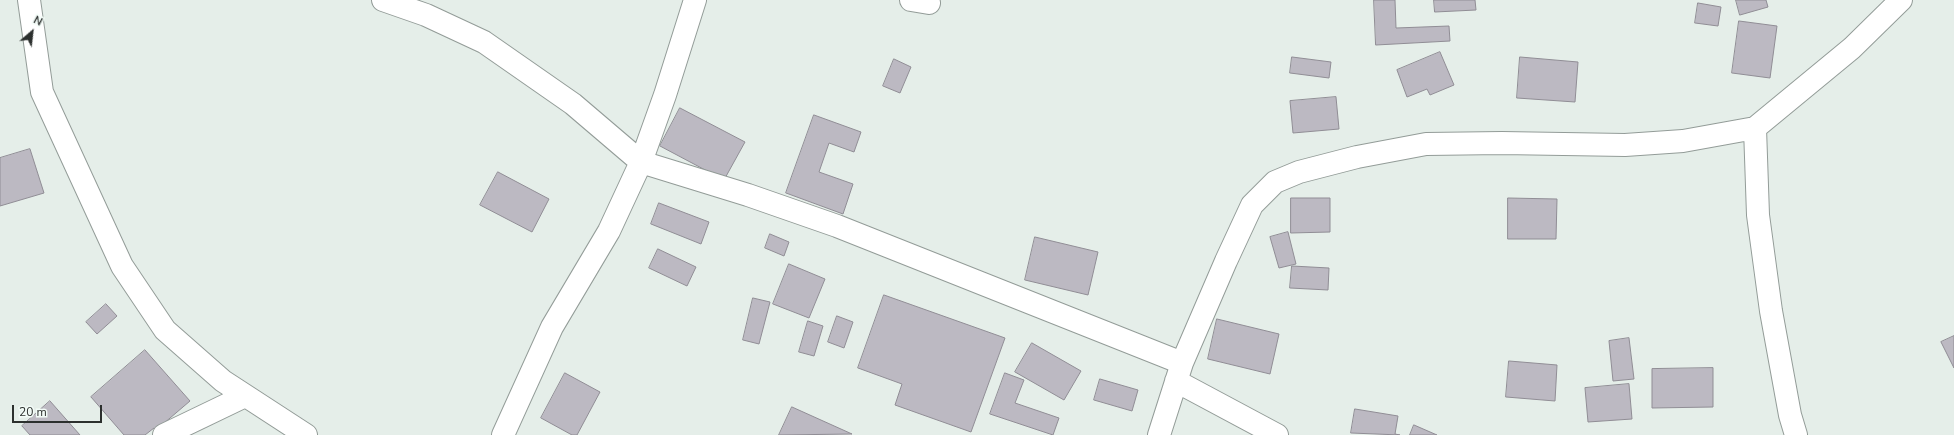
<!DOCTYPE html>
<style>
body{margin:0}
#map{position:relative;width:1954px;height:435px;overflow:hidden;background:#e5eee9;font-family:"Nunito Sans",sans-serif}
canvas{display:block}
.north{position:absolute;left:12px;top:12px;width:40px;height:40px;-webkit-text-stroke:3px #f2fbf7;paint-order:stroke;rotate:28deg;font-size:11px;font-weight:700;line-height:16px;text-align:center;color:#2c302e}
.north::after{content:'';display:block;margin:auto;width:14px;height:18px;background:#2c302e;clip-path:polygon(50% 0,100% 100%,50% 72%,0 100%)}
.scale{position:absolute;left:12px;top:405px;width:90px;height:18px;box-sizing:border-box;border:2px solid #2c302e;border-top:0;padding-left:5px;font-size:12px;line-height:14px;white-space:nowrap;color:#2c302e;-webkit-text-stroke:3px #f2fbf7;paint-order:stroke}
</style>
<div id="map">
<canvas width="1954" height="435"></canvas>
<div class="north">N</div>
<div class="scale">20 m</div>
</div>
<script>
const ctx = document.querySelector('canvas').getContext('2d');
ctx.lineJoin = 'round';
function paint(path, color) {
  ctx.fillStyle = color;
  ctx.fill(path, 'evenodd');
}
function stroke(path, color, width, dash) {
  ctx.strokeStyle = color;
  ctx.lineWidth = width;
  ctx.lineCap = dash ? 'butt' : 'round';
  ctx.setLineDash(dash || []);
  ctx.stroke(path);
}
const building = new Path2D(`
 M1374 0H1395L1396 28 1449 26 1450 41 1376 45Z
 M1434 0H1475L1476 10 1435 12Z
 M1736 0H1766L1768 7 1740 15Z
 M1698 3 1721 7 1718 26 1695 23Z
 M1739 21 1777 26 1770 78 1732 73Z
 M1440 52 1454 85 1430 95 1427 89 1407 97 1397 70Z
 M1292 57 1331 62 1329 78 1290 73Z
 M1520 57 1578 62 1575 102 1517 98Z
 M894 59 911 67 900 93 883 86Z
 M1336 97 1339 129 1293 133 1290 101Z
 M680 108 745 142 724 180 660 146Z
 M814 115 861 132 854 152 829 143 819 172 853 184 843 214 786 193Z
 M30 149 44 193 0 206V158Z
 M498 172 549 199 532 232 480 205Z
 M1291 198H1330V232L1291 233Z
 M1508 198 1557 199 1556 239H1508Z
 M659 203 709 222 701 244 651 224Z
 M1288 232 1296 264 1279 268 1270 237Z
 M770 234 789 242 784 256 765 248Z
 M1035 237 1098 252 1088 295 1025 280Z
 M658 249 696 267 687 286 649 268Z
 M789 264 825 279 809 318 773 304Z
 M1292 266 1329 268 1328 290 1290 288Z
 M884 295 1005 338 971 432 895 405 902 384 858 368Z
 M753 298 770 302 759 344 743 340Z
 M106 304 117 316 97 334 86 322Z
 M837 316 853 322 844 348 828 342Z
 M1217 319 1279 334 1270 374 1208 359Z
 M808 321 823 326 814 356 799 352Z
 M1954 336V368L1941 342Z
 M1629 338 1634 379 1613 381 1609 341Z
 M1032 343 1081 371 1064 400 1015 372Z
 M145 350 190 401 156 430 154 428 145 435H124L91 397Z
 M1509 361 1557 365 1555 401 1506 397Z
 M1713 368V407L1652 408V369Z
 M565 373 600 392 577 435H572L541 418Z
 M1005 373 1024 380 1015 403 1059 418 1053 435 990 414Z
 M1100 379 1138 390 1132 411 1094 400Z
 M1629 384 1632 419 1588 422 1585 388Z
 M50 401 80 435H30L22 426Z
 M792 407 852 434 779 435Z
 M1355 409 1398 416 1395 434 1400 435 1351 433Z
 M1414 425 1437 435H1410Z`);
paint(building, '#bcb9c2');
stroke(building, '#908d95', 1);
const street = new Path2D(`
 M29 0 42 92 122 266 165 330 223 381 306 435
 M383 0 426 15 484 42 573 104 641 162 748 195 837 226 1182 363
 M911 0 929 3
 M1755 128 1758 215 1771 311 1790 415 1796 435
 M1176 381 1277 435
 M164 435 245 396
 M503 435 552 327 609 231 641 162 665 95 695 0
 M1159 435 1182 363 1226 261 1252 205 1275 182 1299 172 1357 157 1426 144 1502 143 1625 145 1683 141 1755 128 1852 48 1901 0`);
stroke(street, '#939c98', 24);
stroke(street, '#fff', 22);
</script>
